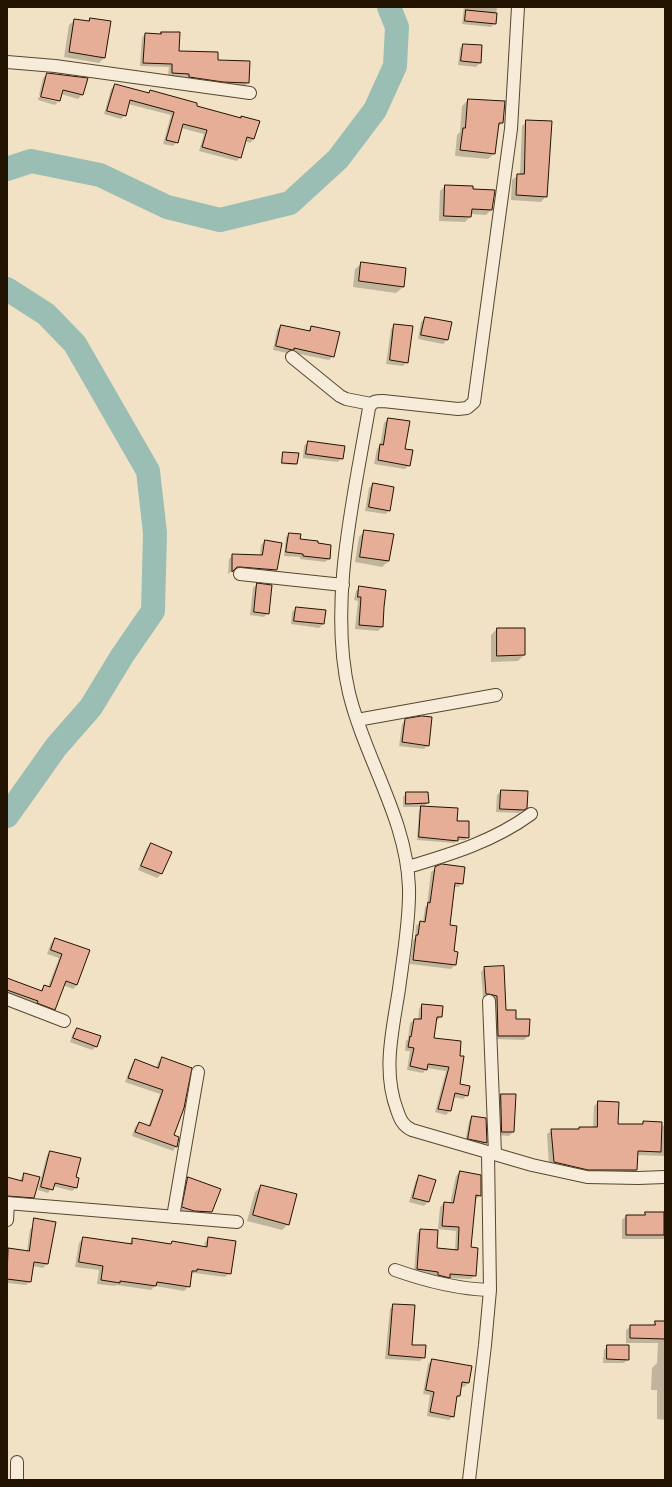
<!DOCTYPE html>
<style>
body{margin:0}
#map{position:relative;width:672px;height:1487px;overflow:hidden;background:#f1e2c5;font-family:"IM FELL English",serif}
canvas{display:block}
.frame{position:absolute;inset:0;border:8px solid #231301;pointer-events:none}
</style>
<div id="map">
<canvas width="672" height="1487"></canvas>
<div class="frame"></div>
</div>
<script>
const ctx = document.querySelector('canvas').getContext('2d');
ctx.lineJoin = 'round';
function paint(path, color) {
  ctx.fillStyle = color;
  ctx.fill(path, 'evenodd');
}
function stroke(path, color, width, dash) {
  ctx.strokeStyle = color;
  ctx.lineWidth = width;
  ctx.lineCap = dash ? 'butt' : 'round';
  ctx.setLineDash(dash || []);
  ctx.stroke(path);
}
paint(new Path2D(`
 M464 7H497L495 23 491 27 462 24Z
 M90 19 104 58 99 63 64 57 69 25 75 20 87 22Z
 M161 33 178 51 217 61 248 82 245 86 219 85 186 80V77L168 76 169 67 140 66 142 38 145 34 159 35Z
 M464 45 480 63 476 67 458 65 460 48Z
 M47 74 82 95 78 99 61 94 59 101 55 105 38 100V97L58 102V100L39 95 43 78Z
 M115 85 147 94 150 91 195 106 240 119 242 117 254 139 250 143 245 141 240 157 237 161 199 151 204 134 181 128 177 142 173 146 163 144 171 115 128 104 125 115 121 119 104 114 111 89Z
 M468 100 502 123 497 128 495 153 488 159 455 156 457 135 460 132 462 106Z
 M527 121 546 196 541 202 511 200 512 180 518 175H520L522 126Z
 M445 186 471 190 491 210 486 215 470 214V217L465 222 439 221 440 191Z
 M362 263 403 287 396 293 353 287 355 269Z
 M425 318 450 323 447 340 443 344 418 339 421 322Z
 M394 325 407 362 403 366 386 364 391 329Z
 M281 326 307 332 311 327 333 356 329 360 290 352 287 353 273 350 277 330Z
 M388 419 404 449 409 465 405 469 374 464 377 449 380 446 384 423Z
 M308 442 342 458 338 462 303 458 304 446Z
 M284 453 297 463 295 465 281 464 282 455Z
 M373 484 389 510 386 514 365 511 369 488Z
 M365 531 389 561 382 567 355 562 359 537Z
 M289 534 299 540 317 544 329 559 325 562 300 559V557L284 556 286 537Z
 M265 541 280 544 276 570 272 574 236 570 232 571 228 574 229 559 233 555 260 556 261 545Z
 M257 584 268 613 264 617 250 615 253 588Z
 M360 587 382 627 378 631 355 629 358 601 354 600 356 591Z
 M296 608 323 624 319 628 291 624 292 612Z
 M497 629H524V655L518 661 491 662V635Z
 M406 720 428 745 424 749 399 746 402 724Z
 M501 791 526 807 519 813 496 812 497 795Z
 M407 793 428 803 423 807 456 822 468 837 465 840H458L454 843 417 840 419 810 422 807H403V797Z
 M151 844 170 852 161 874 157 878 138 870 147 848Z
 M436 868 462 883 459 887H454L448 926 455 965 451 969 410 964 413 940 415 938 416 926 420 922H423L425 907 427 905 431 872Z
 M55 939 88 951 77 985 73 989 63 985 54 1009 50 1013 7 995V979L40 991 44 986 48 987 59 958 47 954 51 943Z
 M485 968 506 1011 515 1020 528 1036 524 1040 495 1039 494 999 483 997 481 972Z
 M422 1005 441 1016 438 1020H435L433 1038 459 1084 467 1095 463 1099 453 1097 450 1111 446 1115 435 1112 446 1071 427 1068 423 1073 407 1070 410 1051H405L406 1041 408 1039 410 1023 414 1020H418L419 1009Z
 M77 1029 96 1047 92 1050 70 1042 73 1033Z
 M162 1058 173 1136 178 1137 176 1147 173 1151 132 1136 135 1127 139 1123 148 1127 160 1094 125 1082 132 1064 135 1060 156 1068 158 1062Z
 M502 1095 513 1132 509 1136 498 1135V1099Z
 M598 1102 617 1125H641L644 1122 665 1126V1156L637 1155 636 1170 632 1175 583 1174 549 1166 547 1134 552 1130H576L579 1128H593L594 1106Z
 M472 1117 486 1143 482 1147 465 1142 469 1121Z
 M50 1152 75 1178 76 1188 72 1191 53 1186 48 1193 38 1190 47 1155Z
 M460 1172 480 1196 476 1199H475L470 1248 475 1275 471 1279 449 1278 445 1281 435 1279V1275L414 1273 417 1234 420 1230 436 1249 455 1251 456 1231 438 1229 440 1207 444 1203 450 1204 456 1176Z
 M24 1174 33 1197 28 1202 7 1201V1178L19 1181Z
 M420 1176 435 1180 428 1202 424 1206 409 1202 416 1180Z
 M188 1178 211 1212 205 1218 177 1213 182 1184Z
 M261 1186 288 1224 282 1230 247 1221 255 1192Z
 M646 1213 665 1216V1239H622V1220L626 1216H643Z
 M34 1226 52 1228 47 1264 43 1268 32 1266 30 1282 26 1285 7 1283V1248L27 1251 30 1229Z
 M83 1238 129 1244 133 1239 169 1245 172 1242 204 1247 205 1242 209 1238 230 1273 225 1277 194 1273 191 1275 189 1286 184 1291 155 1286 151 1290 116 1285 115 1286 97 1284 99 1270 75 1267 79 1243Z
 M393 1305 411 1346 424 1357 420 1361 385 1359 390 1309Z
 M656 1322H665V1420L657 1419V1390H651L652 1368 657 1363 658 1343H626V1330L631 1326H651Z
 M608 1346 628 1359 624 1363H603L604 1350Z
 M432 1360 468 1383 464 1387 461 1386 459 1396 456 1399 453 1416 449 1420 427 1416 430 1395 423 1394 428 1364Z`), '#0003');
stroke(new Path2D(`
 M7 169 31 161 100 175 167 207 220 220 290 203 338 159 375 110 395 66 397 27 389 7
 M7 289 46 314 75 344 148 471 155 533 153 611 122 656 91 707 56 747 7 816`), '#9bbeb4', 24);
const building = new Path2D(`
 M466 10 497 13 496 24 465 21Z
 M90 18 111 21 105 58 69 52 74 19 89 21Z
 M161 32H180L179 51 218 52V60L250 61 249 83 223 82 189 77V74L172 73V64L143 63 145 33 161 34Z
 M463 44 482 45 481 63 461 61Z
 M47 73 88 78 83 95 63 90 60 101 41 97Z
 M115 84 149 93 150 90 197 103V106L241 118V116L260 121 254 139 247 137 241 158 202 147 207 130 183 124 178 143 166 140 174 112 130 100 126 116 107 111Z
 M468 99 505 101 503 123H499L495 154 460 150 463 128H465Z
 M526 120 552 121 547 197 516 195 517 174H524Z
 M445 185 473 186V189L495 190 492 210 472 209 471 217 444 216Z
 M361 262 406 268 404 287 359 281Z
 M425 317 452 322 448 340 421 335Z
 M394 324 413 326 408 363 390 360Z
 M281 325 310 331 311 326 340 332 334 357 294 348V350H292L276 346Z
 M388 418 410 421 405 449 413 450 410 466 378 460 380 444 383 445Z
 M308 441 345 446 343 459 306 454Z
 M283 452 299 453 297 464 282 463Z
 M373 483 394 487 390 511 369 507Z
 M364 530 394 534 389 561 360 557Z
 M289 533 301 534 300 539 318 541V543L331 545 330 559 303 556V554L286 552Z
 M265 540 282 543 277 570 240 567H237L232 572V554L262 555Z
 M257 583 272 585 269 614 254 612Z
 M359 586 386 590 384 607 383 627 359 625 361 597H358Z
 M296 607 326 610 324 624 294 621Z
 M497 628H525V655L497 656Z
 M422 716 432 717 429 746 402 742 405 719Z
 M501 790 528 791 527 808 524 810 500 809Z
 M406 792H428L429 803 406 804Z
 M421 806 458 808 457 821H469V838L458 837V841L419 837Z
 M151 843 172 852 162 874 141 866Z
 M442 864 465 867 463 884 455 883 450 925 457 926 454 951 458 952 456 965 413 960 416 935H418L420 921 425 922 428 902 430 903 435 867Z
 M55 938 90 950 77 985 66 981 55 1010 37 1003 38 1001 7 990V978L42 991 44 985 50 987 62 954 51 950Z
 M504 966 506 1010H516V1019H530L529 1036H498L497 996 489 994H486L484 967Z
 M422 1004 443 1006 442 1017H437L434 1038 461 1041 460 1056H464L460 1084 470 1086 468 1096 455 1093 451 1111 438 1109 449 1067 428 1064 427 1070 410 1066 414 1048 408 1047 410 1036 411 1037 414 1019H421Z
 M77 1028 101 1036 97 1047 73 1038Z
 M162 1057 192 1068 184 1108 174 1135 179 1137 177 1147 135 1132 139 1122 150 1126 163 1090 128 1078 135 1059 158 1068Z
 M501 1094H516L514 1132H502Z
 M598 1101 619 1102 618 1124H643V1121L662 1122 661 1152 638 1151 637 1170H588L554 1162 551 1129H579V1127H597Z
 M472 1116 486 1118 487 1143 468 1139Z
 M50 1151 81 1158 76 1177 79 1178 77 1188 55 1183 53 1190 41 1187Z
 M460 1171 481 1175V1196L476 1195 471 1247 478 1248 476 1276 450 1274V1278L438 1275V1272L417 1269 420 1229 438 1230 437 1248 458 1250 459 1227 442 1226 444 1202 453 1203Z
 M24 1173 40 1177 34 1198 7 1196V1177L22 1181Z
 M419 1175 436 1180 429 1202 413 1198Z
 M188 1177 221 1189 212 1212 194 1211 182 1207Z
 M261 1185 297 1194 289 1225 253 1215Z
 M645 1212H664V1235H626V1215H645Z
 M34 1218 56 1222 48 1264 34 1262 31 1282 7 1279 8 1248 29 1251Z
 M83 1237 132 1244V1238L171 1244 172 1241 207 1247 208 1237 236 1241 231 1274 197 1269V1271H192L190 1287 157 1282 156 1286 120 1281V1283L101 1280 103 1266 79 1262Z
 M393 1304 415 1305 412 1345H426L425 1358 389 1355Z
 M655 1321H665V1339L630 1338V1325H655Z
 M607 1345H629V1360L607 1359Z
 M432 1359 472 1366 469 1383 462 1382 460 1396H457L454 1417 430 1412 434 1392 426 1390Z`);
paint(building, '#e6ad97');
stroke(building, '#231301', 1);
const minor = new Path2D(`
 M518 7 511 129 474 402 467 408 458 409 383 401C376 401 372 401 369 408 354 497 328 603 349 693 365 759 407 819 409 888 410 919 403 958 399 989 393 1029 382 1070 397 1110 400 1119 403 1126 412 1130L532 1165 587 1177 638 1178 665 1177
 M7 62 55 66 250 93
 M292 357 340 396 346 399 371 404
 M240 574 343 585
 M357 720 496 695
 M408 867C452 854 494 841 531 814
 M7 999 64 1021
 M489 1001 495 1154
 M7 1203 237 1222
 M173 1217 198 1072
 M7 1220 8 1203
 M395 1270C426 1281 457 1289 490 1290
 M17 1462V1480
 M469 1480 485 1345 490 1290 488 1152`);
stroke(minor, '#564732', 14);
stroke(minor, '#f6ecd9', 12);
</script>
